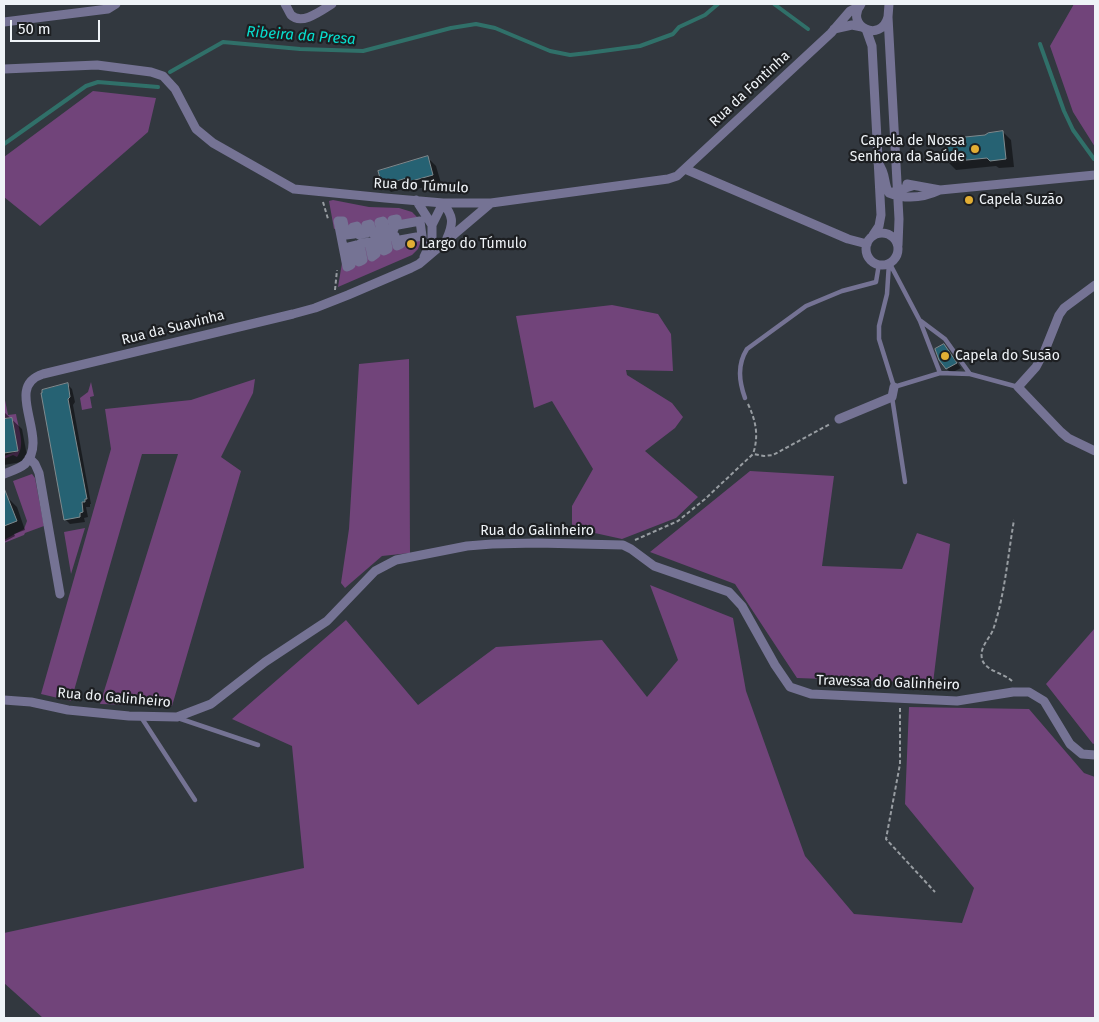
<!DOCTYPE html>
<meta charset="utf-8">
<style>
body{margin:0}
#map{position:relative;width:1099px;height:1022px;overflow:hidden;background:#32383f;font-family:"Fira Sans",sans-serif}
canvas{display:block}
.frame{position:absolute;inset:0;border:5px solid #eff3f7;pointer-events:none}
.scale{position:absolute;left:10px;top:20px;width:90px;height:22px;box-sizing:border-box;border:2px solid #eff3f7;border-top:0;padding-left:6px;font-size:15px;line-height:18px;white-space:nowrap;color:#eff3f7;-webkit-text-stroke:4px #1d1f22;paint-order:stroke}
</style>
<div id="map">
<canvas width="1099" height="1022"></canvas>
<div class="frame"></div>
<div class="scale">50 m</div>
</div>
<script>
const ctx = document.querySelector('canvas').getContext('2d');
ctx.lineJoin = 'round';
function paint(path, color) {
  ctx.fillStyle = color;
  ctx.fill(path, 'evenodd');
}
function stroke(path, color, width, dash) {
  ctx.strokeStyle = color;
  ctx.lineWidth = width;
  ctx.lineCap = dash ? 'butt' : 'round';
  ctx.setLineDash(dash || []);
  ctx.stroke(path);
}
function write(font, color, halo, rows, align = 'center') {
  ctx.font = font + ' "Fira Sans",sans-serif';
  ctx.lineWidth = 4.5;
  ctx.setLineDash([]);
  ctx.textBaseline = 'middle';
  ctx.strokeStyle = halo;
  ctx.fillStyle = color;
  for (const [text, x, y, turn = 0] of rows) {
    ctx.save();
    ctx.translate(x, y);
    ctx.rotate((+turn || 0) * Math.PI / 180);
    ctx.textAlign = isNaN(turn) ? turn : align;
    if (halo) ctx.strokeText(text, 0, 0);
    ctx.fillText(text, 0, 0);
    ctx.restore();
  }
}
paint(new Path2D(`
 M1074 4H1095V147L1073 112 1050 46Z
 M93 91 156 98 148 132 40 226 4 197V157Z
 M333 200 369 207 399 208 412 212 421 221 423 236 418 249 412 255 338 287 342 263 337 228 334 229 329 201ZM419 221 422 236 386 237 360 244 347 267 343 222 354 234 394 229Z
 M612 305 658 314 671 334 673 371 626 370 627 375 672 403 683 417 675 428 645 451 698 497 676 518 622 539 572 528V506L593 469 552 401 534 408 516 316Z
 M409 359 410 553 382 556 345 588 341 583 349 529 359 364Z
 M255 379 253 393 221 457 241 471 172 706 100 704 178 454H142L71 701 41 694 111 449 105 409 191 400Z
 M91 382 94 396 90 397 92 408 82 410 80 398 88 392Z
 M4 395 8 415 16 414C18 427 26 445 17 457L13 455 4 459V456L18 451 12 418H4Z
 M750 471 834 476 822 566 902 569 917 533 950 544 933 683 797 678 735 584 650 552Z
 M32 474 35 478 44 526 25 533 24 535 4 543V540L24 529 27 521 13 481Z
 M85 528 71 574 64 532Z
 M650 585 733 618 746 691 805 856 854 914 962 923 974 888 905 804 909 707 1029 709 1084 773 1095 777V1018H43L4 983V933L304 868 292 746 232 719 346 620 418 705 496 647 602 640 647 697 678 660Z
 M1095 628V743L1093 744 1046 684Z`), '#71447a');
paint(new Path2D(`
 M1003 132 1011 140 1014 167 999 168 996 166 956 170 948 162 986 136Z
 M428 158 436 166 441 183 417 189 414 186 391 192 383 184Z
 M949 351 961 368 951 373 946 368Z
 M67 384 72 389 75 402 73 405 91 504H90V507H86L88 517 84 518 85 522 70 524 65 519Z
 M4 412 22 429 28 461 4 465Z
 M8 498 17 507 25 530 14 534 15 536 4 542V499Z`), '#0007');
stroke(new Path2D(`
 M774 4 808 29
 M1040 44 1064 111 1073 130 1094 159
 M170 72 223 42 300 49 363 51 451 28 476 24 495 28 550 51 570 55 588 53 640 46 673 34 679 27 705 15 718 4
 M4 144 86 86 98 82 158 87`), '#307069', 4);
const building = new Path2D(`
 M1003 131 1006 159 990 161 987 158 947 162 945 139 985 135 988 133Z
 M428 156 433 175 408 182 407 178 382 185 378 171Z
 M944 344 957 363 946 369 939 360 935 349Z
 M68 383 70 397 68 399 87 499H85V502H82L83 512 80 513V517L64 520 41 393H42V390Z
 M12 418 18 451 4 453V419Z
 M4 488 17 521 4 526Z`);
paint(building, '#266273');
stroke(building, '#7f8a8e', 1);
stroke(new Path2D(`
 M323 202 328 219
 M335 290 337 270
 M748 404C756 421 759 436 753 454
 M635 540 678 521 705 499 753 454 764 456 773 455 830 424
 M1012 681C1004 673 985 671 982 659 979 646 991 638 994 627 1005 593 1008 555 1014 520
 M900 708V764L886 839 935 892`), '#989da2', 2, [4, 2.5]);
stroke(new Path2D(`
 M889 263 887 294 879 326V339L894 387 940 373 970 374 1018 387
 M890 264 920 321 940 373
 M921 321 945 339 970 374
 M892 397 905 482
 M745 398C739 381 737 365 747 349L806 306 842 291 876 282 879 264
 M141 717 195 800
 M178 718 258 745`), '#757394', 4.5);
stroke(new Path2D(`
 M285 4C287 7 289 12 291 15 302 26 322 10 332 4
 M861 4C844 26 881 44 888 17
 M889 4 888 17 899 219 898 245
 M4 22 108 9 116 4
 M834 29 852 25 862 27
 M866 29 872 46 881 215 879 226 873 235
 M4 69 97 65 151 72 163 76 175 89 196 129 213 143 294 189 385 198 443 203H491L668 179 677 176 831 33 850 11 860 6
 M878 163C887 175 883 183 889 193 907 200 923 198 940 190L1095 175
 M685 169 848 239 867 244
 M907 184 940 190
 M893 192 912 186
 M416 200 432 225
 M397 219 398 225 420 221 422 236 400 240 401 244 397 246 395 236 386 237 388 249 384 251 382 239 373 241 376 254 372 257 369 242 360 244 363 260 359 262 356 245 348 247 351 265 347 267 338 221H343L346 235 354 234 353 227 357 226 359 235 367 233 366 225 370 224 372 233 381 231 379 222 383 221 385 231 394 229 392 220Z
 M866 249a16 16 0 1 1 32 0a16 16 0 1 1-32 0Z
 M424 257 432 240V225L443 203C453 216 454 222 447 238
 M1095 285 1064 308 1059 315 1045 350 1036 367 1018 387 1061 432 1068 438 1095 451
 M839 419 892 397 894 387
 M29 458 35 464 39 473 60 594
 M4 474C11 471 19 469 25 464 51 438 2 387 43 374L293 314 315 308 348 295 411 268 419 264 491 203
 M4 700 31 702 68 710 129 716 177 717 211 704 265 662 327 621 375 571 396 560 467 546 492 544 537 543 623 545 631 549 654 566 729 592 742 606 775 665 790 687 811 694 957 701 1013 692H1029L1044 701 1070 744 1082 754 1095 755`), '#757394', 9);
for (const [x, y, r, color] of [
 [975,149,5,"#e2ae34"],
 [969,200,5,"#e2ae34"],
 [411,244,5,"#e2ae34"],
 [945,356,5,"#e2ae34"]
]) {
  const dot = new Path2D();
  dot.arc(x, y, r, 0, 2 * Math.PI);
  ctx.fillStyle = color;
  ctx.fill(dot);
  stroke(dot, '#1d1f22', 2);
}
write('14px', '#eff3f7', '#1d1f22', [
 ["Rua da Fontinha",750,89,-43],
 ["Rua do Túmulo",421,186,3],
 ["Rua da Suavinha",173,328,-14],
 ["Rua do Galinheiro",537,531],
 ["Travessa do Galinheiro",888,683,2],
 ["Rua do Galinheiro",114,698,5]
]);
write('14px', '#eff3f7', '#1d1f22', [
 ["Capela de Nossa",965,141,"right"],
 ["Senhora da Saúde",965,157,"right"],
 ["Capela Suzão",979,200],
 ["Largo do Túmulo",421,244],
 ["Capela do Susão",955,356]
], 'left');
write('italic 15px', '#07dece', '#1d1f22', [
 ["Ribeira da Presa",301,36,4]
]);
</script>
